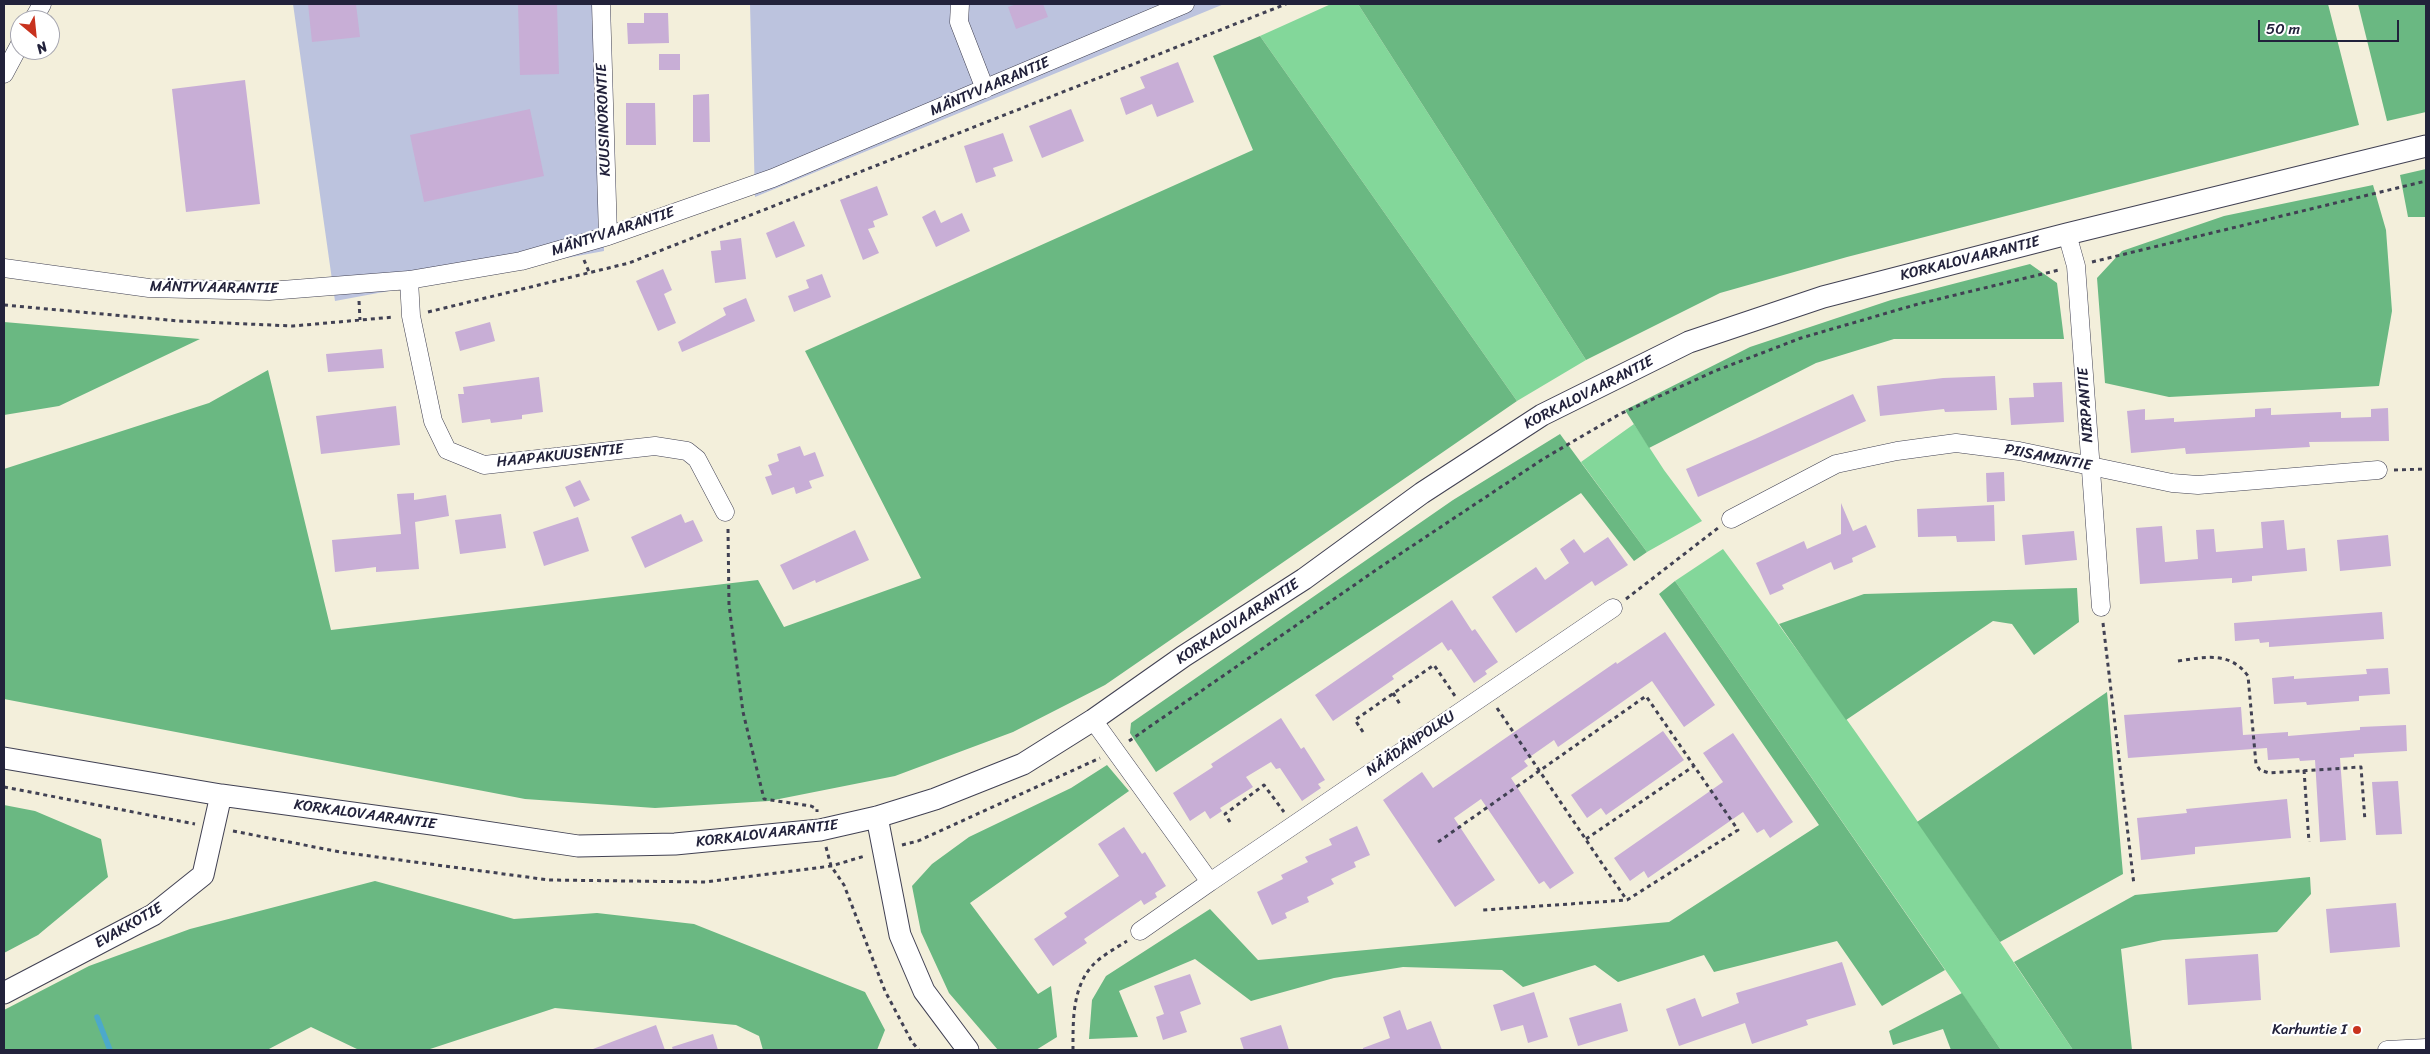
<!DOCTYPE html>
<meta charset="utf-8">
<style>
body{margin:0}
#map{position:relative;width:2430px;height:1054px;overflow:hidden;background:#f3efdb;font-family:Sriracha,sans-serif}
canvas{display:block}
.frame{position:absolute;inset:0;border:5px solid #22223b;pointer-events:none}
.north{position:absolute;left:10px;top:10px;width:50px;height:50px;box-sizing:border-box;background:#fff;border:1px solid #a7a7b1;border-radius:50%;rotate:152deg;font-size:14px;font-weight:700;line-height:20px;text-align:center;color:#22223b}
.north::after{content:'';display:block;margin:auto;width:18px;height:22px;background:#c8321e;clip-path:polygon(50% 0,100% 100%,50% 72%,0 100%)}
.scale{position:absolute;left:2258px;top:20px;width:141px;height:22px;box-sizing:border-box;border:2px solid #22223b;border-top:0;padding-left:6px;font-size:15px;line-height:18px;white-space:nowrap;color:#22223b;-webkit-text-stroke:4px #fff;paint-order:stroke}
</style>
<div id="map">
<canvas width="2430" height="1054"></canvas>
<div class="frame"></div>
<div class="north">N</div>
<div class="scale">50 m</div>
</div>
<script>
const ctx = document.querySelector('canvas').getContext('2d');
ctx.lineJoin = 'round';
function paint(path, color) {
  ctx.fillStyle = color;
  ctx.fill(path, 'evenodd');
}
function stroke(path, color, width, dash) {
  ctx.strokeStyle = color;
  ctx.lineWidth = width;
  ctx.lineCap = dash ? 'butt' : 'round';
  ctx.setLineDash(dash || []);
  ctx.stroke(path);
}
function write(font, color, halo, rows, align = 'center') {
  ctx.font = font + ' Sriracha,sans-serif';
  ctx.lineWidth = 4.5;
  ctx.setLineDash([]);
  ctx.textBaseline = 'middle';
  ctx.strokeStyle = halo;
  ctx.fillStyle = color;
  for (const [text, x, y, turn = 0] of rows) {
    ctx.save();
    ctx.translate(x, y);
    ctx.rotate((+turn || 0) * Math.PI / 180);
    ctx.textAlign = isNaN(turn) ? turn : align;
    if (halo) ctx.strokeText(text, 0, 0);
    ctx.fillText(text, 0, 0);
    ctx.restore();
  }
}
paint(new Path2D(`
 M293 4H598L604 251 335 301Z
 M750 4H1224L755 197Z`), '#bcc3de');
paint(new Path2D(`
 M1331 4H1358L1586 360 1517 401 1260 36Z
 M1634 424 1664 470 1702 521 1647 552 1581 462Z
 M1723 549C1845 712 1959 881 2073 1050H2001L1675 581Z`), '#83d79a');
paint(new Path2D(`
 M1358 4H2328L2359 125 1847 257 1720 293 1586 360Z
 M2358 4H2426V112L2387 121Z
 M1260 36 1517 401 1105 685 1013 732 895 776 769 801 655 808 525 799 4 699V469L209 403 268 370 331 630 758 580 784 627 921 578 805 351 1253 150 1213 56Z
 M2426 169V217H2408L2400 175Z
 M2373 185 2386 230 2392 311 2379 386 2169 397 2105 383 2097 278 2122 251 2224 216Z
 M2030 264 2057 283 2064 339H1894L1816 363 1649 448 1625 410 1750 347 1891 300Z
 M4 322 200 339 59 406 4 415Z
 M1560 434 1647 552 1634 561 1581 493 1156 772 1130 733 1131 723 1453 500Z
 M1675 581 1945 970 1882 1006 1837 941 1714 972 1704 955 1618 982 1595 965 1523 987 1502 970 1403 967 1334 978 1251 1001 1195 959 1119 991 1138 1037 1089 1039 1092 1000 1106 976 1210 909 1258 960 1669 922 1819 825 1659 594Z
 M2077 588 2079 622 2034 655 2012 624 1993 621 1846 720 1779 624 1864 594Z
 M2107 692 2123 874 2000 942 1917 822Z
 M1107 765 1129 791 970 903 1038 994 1051 986 1057 1037 1036 1050H998L949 993 921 932 912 886 932 864 969 837 1071 788Z
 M4 805 35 811 101 839 108 877 38 935 4 953Z
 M2310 877 2311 894 2277 932 2163 940 2121 949 2132 1050H2073L2014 962 2135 895Z
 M375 881 514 919 597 913 694 924 865 992 885 1030 877 1050H763L759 1036 736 1025 555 1008 427 1050H359L311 1027 267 1050H4V1010L89 966 190 929Z
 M1962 993 2001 1050H1951L1943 1029 1893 1045 1889 1031Z`), '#6ab882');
stroke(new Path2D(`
 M97 1017 110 1050`), '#4ca9ca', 5.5);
paint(new Path2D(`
 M308 4H356L360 37 312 42Z
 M518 4H557L559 74 520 75Z
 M1017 4H1043L1048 17 1016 29 1008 7Z
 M644 13H668L669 43 628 44 627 23H644Z
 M659 54H680V70H659Z
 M1178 62 1194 102 1157 117 1152 104 1126 115 1120 98 1145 88 1140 77Z
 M245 80 260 204 186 212 172 89Z
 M709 94 710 142H693V95Z
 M626 103H655L656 145H626Z
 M530 109 544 176 424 202 410 135Z
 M1071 109 1084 141 1042 158 1029 126Z
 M1003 133 1013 161 993 168 996 176 976 183 964 146Z
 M877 186 888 215 873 221 875 227 868 229 879 253 863 260 840 200Z
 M935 210 941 223 962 213 970 231 936 247 922 217Z
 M794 221 805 246 776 258 766 233Z
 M741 238 746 279 715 283 711 251 721 250 720 241Z
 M663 269 672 290 664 294 676 323 658 331 636 281Z
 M822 274 831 297 794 312 788 296 809 288 806 280Z
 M746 298 755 321 682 352 678 342 726 315 723 308Z
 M490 322 495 341 460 351 455 332Z
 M382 349 384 368 328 372 326 354Z
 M1995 376 1997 410 1945 412 1944 409 1880 416 1877 386 1943 378Z
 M539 377 543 412 522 415V419L491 423 490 419 462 423 458 394H464L463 387Z
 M2062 382 2064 422 2011 425 2009 398 2034 397 2033 383Z
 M1853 394 1866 421 1698 497 1686 469 1755 439Z
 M396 406 400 445 321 454 316 416Z
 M2271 408V415L2341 412V418L2371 417V409L2388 408 2389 441 2309 442 2310 447 2186 454 2185 448 2131 453 2127 411 2145 409V420L2174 418V422L2255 417V409Z
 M800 446 804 456 815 452 824 476 809 481 812 488 796 494 794 487 772 495 765 477 772 475 768 465 779 461 777 454Z
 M2004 472 2005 501 1987 502 1986 473Z
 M580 480 590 500 574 507 565 487Z
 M414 493V500L446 495 449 516 415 522 419 569 376 572V567L335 572 332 540 401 534 397 494Z
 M1841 503 1853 531 1866 525 1876 547 1852 558 1853 562 1834 570 1831 562 1782 585 1784 589 1770 595 1756 563 1804 541 1807 549 1841 534Z
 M1994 505 1995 541 1957 542 1956 536 1918 537 1917 509Z
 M501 514 506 548 460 554 455 520Z
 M681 514 685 523 693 520 703 541 645 568 631 537Z
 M578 517 589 551 544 566 533 532Z
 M2284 520 2287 550 2305 548 2307 571 2252 576V581L2232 583V578L2140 584 2136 528 2162 526 2165 562 2198 559 2196 530 2214 529 2216 552 2263 548 2261 522Z
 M855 530 869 560 816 583 815 580 793 590 780 565Z
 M2074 531 2077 560 2025 565 2022 535Z
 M2388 535 2391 566 2340 571 2337 540Z
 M1608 537 1628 565 1595 586 1592 581 1516 633 1492 597 1536 567 1545 580 1569 563 1560 549 1574 539 1584 553Z
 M1452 600 1472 631 1475 629 1498 662 1485 671 1487 674 1474 683 1451 649 1448 651 1442 642 1392 676 1394 679 1333 721 1315 695Z
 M2382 612 2384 639 2269 647V642L2260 643 2259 639 2235 641 2234 623Z
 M1665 632 1715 705 1684 727 1652 681 1558 747 1554 740 1524 761 1528 766 1511 778 1574 873 1550 889 1544 881 1539 884 1481 799 1454 818 1495 880 1455 907 1383 800 1422 772 1433 788 1616 662 1617 664Z
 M2388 668 2390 694 2359 696V701L2307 705 2306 702 2274 704 2272 678 2294 676V679L2367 674 2366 669Z
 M2241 707 2243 735 2288 732V736L2360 730V727L2406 725 2407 751 2354 754V757L2340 758 2346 840 2320 842 2315 760 2300 761 2299 758 2268 760 2267 748 2128 758 2124 715Z
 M1281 718 1301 749 1304 747 1325 780 1318 784 1321 788 1302 801 1280 768 1276 769 1271 762 1246 777 1253 787 1220 808 1222 811 1210 819 1205 811 1190 821 1173 793 1213 767 1211 764Z
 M1663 731 1684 760 1606 815 1601 808 1587 818 1571 795Z
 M1733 733 1793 822 1770 838 1764 829 1757 833 1743 812 1648 878 1644 871 1630 881 1614 858 1723 782 1703 753Z
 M2398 781 2402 834 2376 835 2372 782Z
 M2287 799 2291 838 2195 847V854L2141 860 2137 818 2187 813 2186 809Z
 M1357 826 1370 855 1354 862 1356 867 1331 879 1334 884 1307 897 1309 902 1285 913 1287 918 1272 925 1257 892 1283 879 1281 875 1308 862 1305 857 1332 845 1329 839Z
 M1124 827 1142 854 1145 852 1166 886 1155 893 1157 897 1144 905 1141 900 1084 939 1087 943 1053 966 1034 939 1067 917 1064 913 1119 876 1098 844Z
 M2396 903 2400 947 2330 953 2326 909Z
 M2258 954 2261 1000 2188 1005 2185 959Z
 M1842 962 1856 1005 1806 1020 1808 1025 1752 1044 1745 1023 1679 1046 1666 1009 1695 998 1702 1017 1739 1003 1736 993Z
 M1190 974 1201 1004 1180 1012 1187 1032 1163 1040 1156 1017 1164 1014 1154 986Z
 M1534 992 1548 1037 1528 1043 1523 1025 1501 1031 1493 1005Z
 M1621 1003 1628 1031 1578 1046 1569 1018Z
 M1400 1010 1407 1030 1431 1021 1442 1050H1363V1048L1390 1038 1383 1017Z
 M656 1025 665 1050H594L593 1049Z
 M1281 1025 1289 1050H1244L1240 1038Z
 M713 1034 718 1050H673L672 1047Z`), '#c8aed6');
const minor = new Path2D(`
 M601 4 608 236
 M960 4 959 22 985 89
 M33 20 42 4
 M4 74 20 44
 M2067 234 2076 266 2101 607
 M4 268 149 288 269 291 409 280 521 261 608 236 773 178 1185 4
 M409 280 411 316 433 421 447 450 484 465 655 446 687 451 697 459 725 512
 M1731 519 1836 464 1897 451 1956 443 2019 451 2172 483 2198 485 2378 470
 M1093 720 1210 882 1613 608
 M1140 931 1210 882
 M2387 1050 2426 1048`);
const tertiary = new Path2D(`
 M4 758 221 795 432 824 578 846 675 844 820 830 877 817 935 799 1023 764 1093 720 1184 656 1304 579 1422 493 1542 415 1689 342 1823 297 2067 234 2426 146
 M877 817 900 935 924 991 968 1050
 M4 993 153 915 203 875 221 795`);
stroke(minor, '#414153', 19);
stroke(tertiary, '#414153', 23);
stroke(new Path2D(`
 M584 260 589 272
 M2092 262 2426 181
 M359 301 360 320
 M4 305 179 321 293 326 394 317
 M428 312 629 263 1286 4
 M2394 470 2426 469
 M728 529 729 605 743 712 764 799 811 806 817 809V812
 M1626 599 1718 528
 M2103 623 2134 885
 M2178 661C2205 657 2230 651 2248 676L2256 764 2260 770 2269 773 2361 767 2365 821
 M1393 693 1401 706
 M1497 708 1626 899
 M1363 732 1355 720 1434 665 1455 696
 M1129 741 1376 570 1543 459 1620 414 1715 371 1801 338 1918 304 2059 270
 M2304 770 2309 842
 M4 787 195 824
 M1230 822 1225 814 1264 785 1284 812
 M233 831 340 852 549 880 706 882 831 866 865 856
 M1586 839 1694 766
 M1438 842 1646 696 1738 830 1627 900 1483 910
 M902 845 918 841 1100 758
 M826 847 831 866 844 885 885 991 912 1042 919 1050
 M1073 1050C1073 1021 1072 989 1092 966 1101 956 1116 948 1127 941`), '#414153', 3, [4, 4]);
stroke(minor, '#fff', 18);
stroke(tertiary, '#fff', 21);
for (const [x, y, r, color] of [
 [2357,1030,5,"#c8321e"]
]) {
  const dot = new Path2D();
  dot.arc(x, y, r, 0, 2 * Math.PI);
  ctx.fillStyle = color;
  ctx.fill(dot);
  stroke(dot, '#fff', 2);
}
write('15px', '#22223b', '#fff', [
 ["MÄNTYVAARANTIE",990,87,-23],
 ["KUUSINORONTIE",604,120,-92],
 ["MÄNTYVAARANTIE",613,232,-18],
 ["KORKALOVAARANTIE",1970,259,-14],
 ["MÄNTYVAARANTIE",214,288,1],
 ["KORKALOVAARANTIE",1589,393,-27],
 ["NIRPANTIE",2086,405,-94],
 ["HAAPAKUUSENTIE",560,456,-6],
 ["PIISAMINTIE",2048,458,11],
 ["KORKALOVAARANTIE",1238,622,-33],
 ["NÄÄDÄNPOLKU",1411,744,-34],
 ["KORKALOVAARANTIE",365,815,8],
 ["KORKALOVAARANTIE",767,834,-7],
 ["EVAKKOTIE",129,926,-30]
]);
write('15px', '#22223b', '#fff', [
 ["Karhuntie I",2347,1030]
], 'right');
</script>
